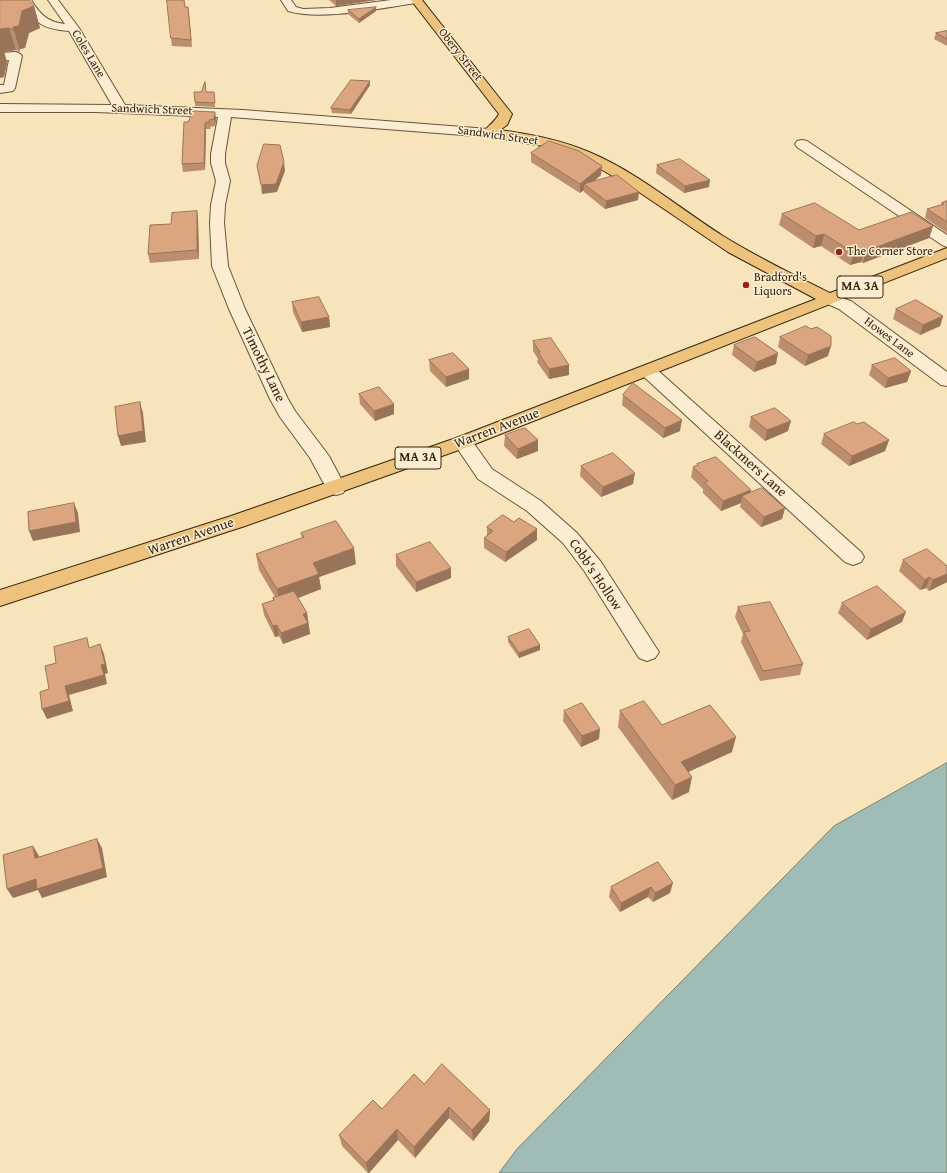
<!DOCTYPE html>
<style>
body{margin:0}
canvas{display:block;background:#f8e4ba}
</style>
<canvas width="947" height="1173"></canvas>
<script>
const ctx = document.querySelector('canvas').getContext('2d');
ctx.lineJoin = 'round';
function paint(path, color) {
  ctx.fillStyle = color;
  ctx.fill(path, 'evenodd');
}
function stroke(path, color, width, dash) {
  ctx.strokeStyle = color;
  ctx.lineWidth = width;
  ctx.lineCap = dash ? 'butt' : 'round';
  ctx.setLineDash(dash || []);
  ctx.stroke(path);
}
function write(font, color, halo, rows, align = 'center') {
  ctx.font = font + ' "Gentium Book Plus",serif';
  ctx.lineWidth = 3;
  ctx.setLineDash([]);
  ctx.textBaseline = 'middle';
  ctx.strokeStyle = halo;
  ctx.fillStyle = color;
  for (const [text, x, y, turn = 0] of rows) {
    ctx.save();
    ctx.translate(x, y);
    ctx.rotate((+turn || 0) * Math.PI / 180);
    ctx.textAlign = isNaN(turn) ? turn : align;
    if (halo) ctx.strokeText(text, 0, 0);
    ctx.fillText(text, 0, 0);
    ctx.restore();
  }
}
const water = new Path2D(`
 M947 763V1173H499L517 1149 834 826Z`);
paint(water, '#9fbdb6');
stroke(water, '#758073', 1);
const minor = new Path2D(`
 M21 0H31C40 14 47 22 65 24L48 0H58L79 28 125 105 243 110 489 129 494 130 496 133 494 136 489 137 231 117 225 154V163L230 181 225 205 224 223 228 266 245 309 288 399 295 411 329 456 346 488 343 493 336 495 329 493 310 458 280 417 270 399 229 309 212 266 210 223 211 205 216 181 211 163V154L218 117 96 112H0V104L112 105 69 31C42 29 35 23 21 0Z
 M281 0H291L296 7 303 9 330 8 391 0H421L416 3C381 8 321 21 288 11Z
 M16 52 20 54 22 56 15 88 13 91 0 93V85H4L9 60 0 61V53Z
 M802 140 807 141 947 235V247L942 245 797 147 795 144 797 141Z
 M829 294 851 301 947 372V386L941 385 839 309 823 302 821 299 823 296Z
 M648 366 654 367 861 552 864 557 861 562 853 565 845 562 642 375 639 371 642 367Z
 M463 436 470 438 492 469 541 501 577 533 601 562 655 646 659 652 655 658 647 661 639 658 585 572 563 543 527 511 478 479 453 442 456 438Z`);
const major = new Path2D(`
 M411 0H422L512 114 507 125 500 130C530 134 561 140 589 152 637 172 679 208 723 236 757 257 794 275 830 293L947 248V258L470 446 245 526 0 606V590L231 516 456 438 816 299 728 252 633 188 592 164 566 153 543 146 484 136 482 133C488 126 495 122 499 114Z`);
stroke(minor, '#66553a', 2);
stroke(major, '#36250f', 2);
paint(minor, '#faedd2');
paint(major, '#ecc27d');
paint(new Path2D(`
 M0 0 34 6 40 28 29 33 25 48 20 49V52L16 50 4 52 7 62 4 77Z
 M329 0H376L336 6Z
 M185 7H188L192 47 172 46 171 38Z
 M348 10 376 11 359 23 348 14Z
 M947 31V46L934 39 936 33Z
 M370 81V85L351 114 332 113 331 108Z
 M206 92H214L215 107 195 106V102Z
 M216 118 215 126 210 127 211 129H206L205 170 183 172 182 164 188 122Z
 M531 153 601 175 593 182 638 200 605 209 584 192V190L580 193 531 162Z
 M657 165 709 187 684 193 656 173Z
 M947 201V233L925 218 927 209 941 205 942 203Z
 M197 211 198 220 199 259 150 263 148 254 171 224Z
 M782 214 859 230 933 226 929 238 863 263 861 262 850 265 821 246 813 248 779 225Z
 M292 302 329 317 330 327 302 332 293 312Z
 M896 309 943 316 940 326 920 335 893 319Z
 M780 337 828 356 805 366 778 347Z
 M533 341 569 365V375L549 379 537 362 538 359 533 351Z
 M734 345 776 364 754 372 732 355Z
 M429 360 469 379 446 387 430 371Z
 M872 365 911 371 907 382 885 388 869 375Z
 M359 394 394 414 375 421 360 404Z
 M623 395 680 431 663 438 622 405Z
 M751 417 788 431 765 441 749 427Z
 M857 424 889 440 885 451 849 466 821 444 824 434Z
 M505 435 538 440V451L517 459 504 446Z
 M697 464 751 490 750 493 785 508 782 519 761 527 740 507 741 503 721 511 703 493V489L691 477 693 467 697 465Z
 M581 466 633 484 601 497 580 476Z
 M487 527 537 540 505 562 484 548V538L487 536Z
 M301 533 356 564 319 577 321 589 298 598 307 613 310 634 283 644 279 636 275 637 264 615 262 604 273 601V598L275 597 259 570 256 554 302 538Z
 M396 555 451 568V578L416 592 396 566Z
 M903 560 947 566V582L929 591 926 588 920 590 899 571Z
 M842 603 902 622 867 640 838 613Z
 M738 607 803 664 800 675 760 681 741 642 743 634 735 617Z
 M508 637 540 650 519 658 508 642Z
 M564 711 599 739 581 747 563 721Z
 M620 711 662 725 732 752 688 772 689 792 672 800 618 727Z
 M658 862 670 893 653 902 648 897 620 912 609 897 611 887Z
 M424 1084 490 1110 489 1121 473 1141 449 1118 415 1158 398 1140 369 1173H368L342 1146 339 1135Z`), '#bc8e6d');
paint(new Path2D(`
 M336 0H376L336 6Z
 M34 6 40 28 29 33 25 48 20 49V52L14 30 13 27 22 11Z
 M188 7 189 14 192 47 191 40Z
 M376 7V11L359 23V19Z
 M9 28 16 50 4 52 7 62 4 77 0 78V29Z
 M370 81V85L351 114 350 110Z
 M215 112 216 118 215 126 214 119Z
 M205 123 206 129 205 170 204 163Z
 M284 162 285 171 277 192 262 194 261 185Z
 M602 166 601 175 587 187 584 184V190L580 193V184Z
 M710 180 709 187 684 193 685 186Z
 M639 192 638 200 605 209 606 201Z
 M197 211 198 220 199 259 197 250Z
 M933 226 929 238 863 263 866 251Z
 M824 234 821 246 813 248 816 236Z
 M864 250 861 262 850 265 854 253Z
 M943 316 940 326 920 335 923 325Z
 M329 317 330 327 302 332 301 322Z
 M831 346 828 356 805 366 808 355Z
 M778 353 776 364 754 372 757 362Z
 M569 365V375L549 379V369Z
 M469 369V379L446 387V377Z
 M911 371 907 382 885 388 888 378Z
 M140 402 143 413 146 442 121 446 118 436Z
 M394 404V414L375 421 374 411Z
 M682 420 680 431 663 438 665 428Z
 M791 421 788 431 765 441 767 430Z
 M538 440V451L517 459 518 449Z
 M889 440 885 451 849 466 852 456Z
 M635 473 633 484 601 497 603 487Z
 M751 490 748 500 742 496 741 503 721 511 723 501Z
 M74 503 78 513 80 532 33 541 29 531Z
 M785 508 782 519 761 527 764 517Z
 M537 529V540L505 562 506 552Z
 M354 548 356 564 319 577 321 589 280 605 277 589 313 563Z
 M451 568V578L416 592V582Z
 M947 574V582L929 591 933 580Z
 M930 577 926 588 920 590 925 580Z
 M906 612 902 622 867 640 871 629Z
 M307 613 310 634 283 644 281 633 303 614Z
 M277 625 279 636 275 637 273 626Z
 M100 644 104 654 108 673 105 674 107 684 69 695 73 711 47 719 42 709 65 686 101 665Z
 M540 645V650L519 658V653Z
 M600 729 599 739 581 747 582 736Z
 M736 737 732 752 677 777 681 762Z
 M692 777 689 792 672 800 675 785Z
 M97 839 102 848 107 877 42 898 38 890 13 898 7 889Z
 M33 846 39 856 40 868 35 858Z
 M673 883 670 893 653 902 655 893Z
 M651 887 648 897 620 912 621 903Z
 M449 1107V1118L415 1158 414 1147Z
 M490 1110 489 1121 473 1141 472 1130Z
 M397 1129 398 1140 369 1173H368L366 1163Z`), '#997459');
const building = new Path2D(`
 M0 0H29L34 6 22 11 19 26 13 27 14 30 9 28 0 29Z
 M167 0H184L185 7H188L191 40 171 38Z
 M376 7 359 19 348 10Z
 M947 31V39L936 33Z
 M351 80 370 81 350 110 331 108Z
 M205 82 206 92H214L215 103 195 102 194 92H201Z
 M193 111 215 112 214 119 209 120V122L205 123 204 163 182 164 184 122H188Z
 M549 141 579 151 602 166 580 184 531 153Z
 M264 144 280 145 284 162 276 184 261 185 257 166Z
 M680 159 710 180 685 186 657 165Z
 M617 175 639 192 606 201 584 184Z
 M947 201V222L927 209 944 204 942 203Z
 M815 203 859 230 911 212 933 226 866 251 864 250 854 253 824 234 816 236 782 214Z
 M197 211V250L148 254 150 225 171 224 172 213Z
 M319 297 329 317 301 322 292 302Z
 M916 300 943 316 923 325 896 309Z
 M806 326 811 329 817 327 831 336V346L808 355 780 337Z
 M755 337 778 353 757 362 734 345Z
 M551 338 569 365 549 369 538 352H540L533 341Z
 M453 353 469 369 446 377 429 360Z
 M895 358 911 371 888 378 872 365Z
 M633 383 682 420 665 428 623 395Z
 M379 387 394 404 374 411 359 394Z
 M140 402 143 431 118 436 115 407Z
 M775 408 791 421 767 430 751 417Z
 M854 422 857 424 864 422 889 440 852 456 824 434Z
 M525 428 538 440 518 449 505 435Z
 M613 453 635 473 603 487 581 466Z
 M716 457 751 490 723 501 705 483 708 481 693 467 698 465 697 464Z
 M762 488 785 508 764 517 742 496Z
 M74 503 76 522 29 531 28 512Z
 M503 515 514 522 519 518 537 529 506 552 484 538 493 531 487 527Z
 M336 521 354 548 313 563 319 574 277 589 256 554 304 537 301 533Z
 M430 542 451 568 416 582 396 555Z
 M927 549 947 566V574L933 580 930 577 925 580 903 560Z
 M877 586 906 612 871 629 842 603Z
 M294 591 307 613 303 614 308 623 281 633 277 625 273 626 262 604 274 600 273 598Z
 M770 602 803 664 763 671 744 632 750 631 738 607Z
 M529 629 540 645 519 653 508 637Z
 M87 638 89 648 100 644 105 664 101 665 104 675 65 686 69 701 42 709 40 692 49 689 45 666 56 663 54 647Z
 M644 701 662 725 710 705 736 737 681 762 692 777 675 785 620 711Z
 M582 703 600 729 582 736 564 711Z
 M97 839 103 868 37 889 36 879 7 889 3 855 33 846 35 858Z
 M658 862 673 883 655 893 651 887 621 903 611 887Z
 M442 1064 490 1110 472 1130 449 1107 414 1147 397 1129 366 1163 339 1135 373 1100 382 1109 414 1074 424 1084Z`);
paint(building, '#dba57f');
stroke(building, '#997459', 1);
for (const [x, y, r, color] of [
 [839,252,4,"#8f2418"],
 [746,285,4,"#8f2418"]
]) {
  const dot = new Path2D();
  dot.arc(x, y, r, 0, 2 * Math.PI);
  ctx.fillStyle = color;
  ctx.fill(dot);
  stroke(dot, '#faedd2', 1.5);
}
write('12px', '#36250f', '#faedd2', [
 ["Coles Lane",88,54,59],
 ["Obery Street",460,55,52],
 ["Sandwich Street",152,110,2],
 ["Sandwich Street",498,136,8],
 ["Howes Lane",889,338,37]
]);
write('12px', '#36250f', '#faedd2', [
 ["The Corner Store",847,252],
 ["Bradford's",754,278],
 ["Liquors",754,292]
], 'left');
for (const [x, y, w] of [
 [860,287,46],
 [418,458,46]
]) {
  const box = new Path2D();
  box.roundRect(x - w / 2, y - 11, w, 22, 3);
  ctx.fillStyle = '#faedd2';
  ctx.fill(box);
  stroke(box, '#36250f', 1);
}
write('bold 13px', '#36250f', null, [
 ["MA 3A",860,287],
 ["MA 3A",418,458]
]);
write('14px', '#36250f', '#faedd2', [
 ["Timothy Lane",263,365,64],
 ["Warren Avenue",497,429,-21],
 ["Blackmers Lane",750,464,42],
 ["Warren Avenue",191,537,-19],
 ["Cobb's Hollow",595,575,56]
]);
</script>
